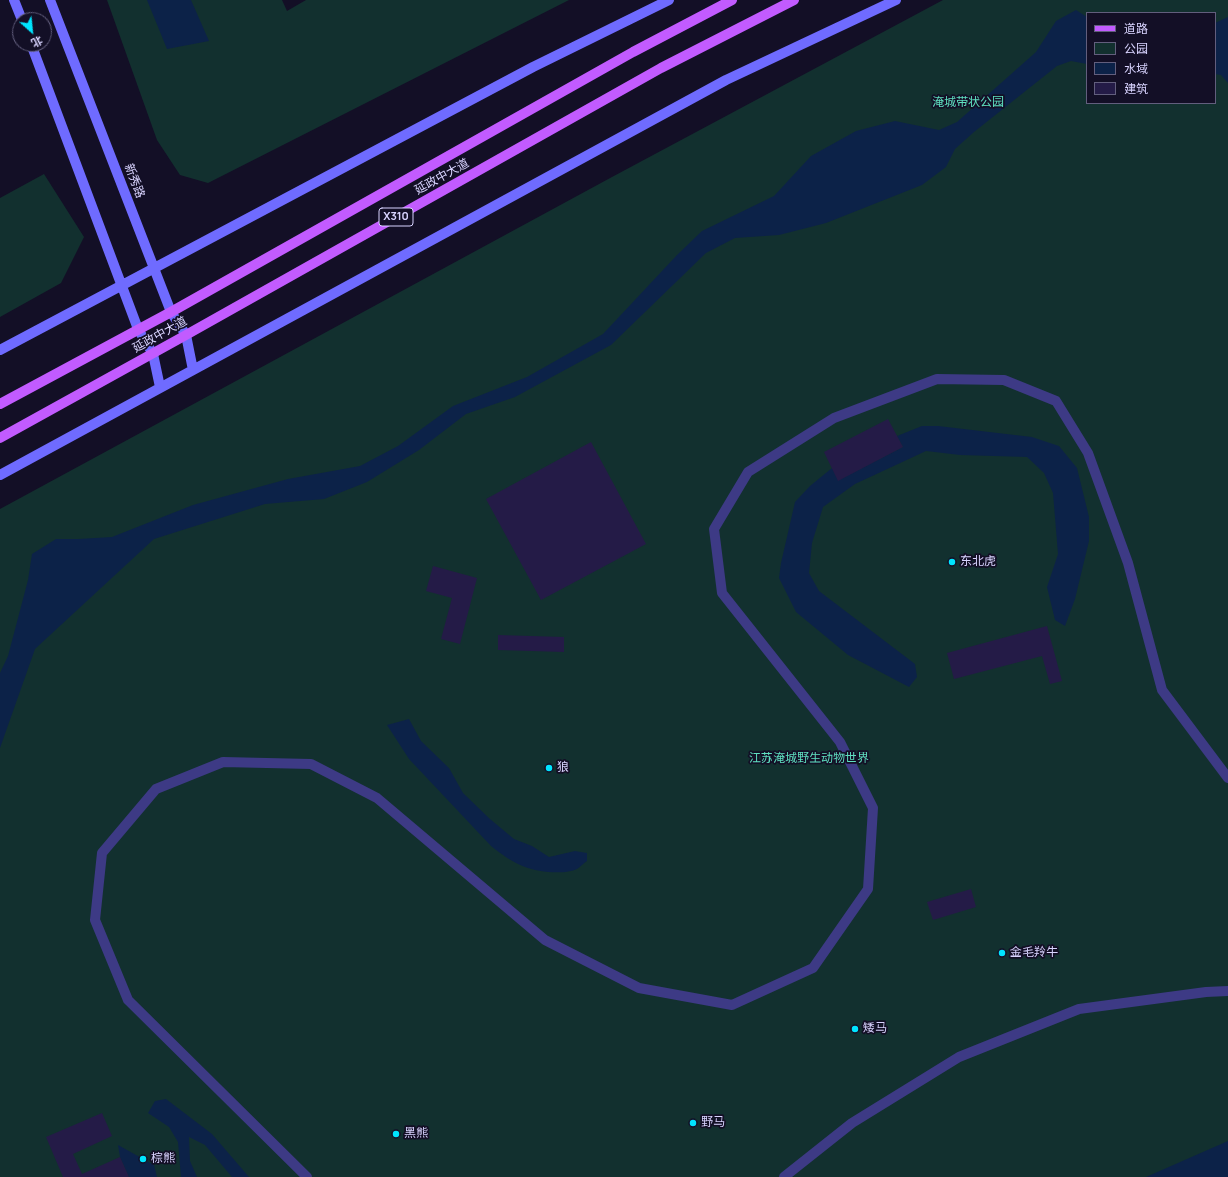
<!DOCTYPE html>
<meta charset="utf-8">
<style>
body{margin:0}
#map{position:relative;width:1228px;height:1177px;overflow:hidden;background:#130f26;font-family:Manrope,"Noto Sans SC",sans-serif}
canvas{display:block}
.legend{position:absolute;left:1086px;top:12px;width:130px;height:92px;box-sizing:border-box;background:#130f26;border:1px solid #625e7d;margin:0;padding:5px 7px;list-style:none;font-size:12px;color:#d9d4ff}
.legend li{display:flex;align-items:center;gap:8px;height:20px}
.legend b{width:20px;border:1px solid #625e7d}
.north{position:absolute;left:12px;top:12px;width:40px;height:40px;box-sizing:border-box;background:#130f26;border:1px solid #625e7d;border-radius:50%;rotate:153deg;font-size:11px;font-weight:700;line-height:16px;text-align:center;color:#d9d4ff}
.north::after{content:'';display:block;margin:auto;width:14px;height:18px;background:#00e5ff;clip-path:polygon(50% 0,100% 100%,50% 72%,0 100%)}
</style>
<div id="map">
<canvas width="1228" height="1177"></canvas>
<ul class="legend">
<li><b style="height:5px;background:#c25bff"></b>道路</li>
<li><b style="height:11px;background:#12302f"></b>公园</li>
<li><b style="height:11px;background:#0c2248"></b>水域</li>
<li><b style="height:11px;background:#241b47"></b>建筑</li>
</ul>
<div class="north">北</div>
</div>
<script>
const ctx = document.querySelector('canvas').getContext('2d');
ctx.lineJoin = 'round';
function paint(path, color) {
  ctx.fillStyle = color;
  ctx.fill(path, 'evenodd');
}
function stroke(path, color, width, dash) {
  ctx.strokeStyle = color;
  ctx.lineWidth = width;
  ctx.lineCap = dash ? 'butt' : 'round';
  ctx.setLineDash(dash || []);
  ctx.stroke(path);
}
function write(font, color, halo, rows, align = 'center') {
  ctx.font = font + ' Manrope,"Noto Sans SC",sans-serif';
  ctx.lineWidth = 3.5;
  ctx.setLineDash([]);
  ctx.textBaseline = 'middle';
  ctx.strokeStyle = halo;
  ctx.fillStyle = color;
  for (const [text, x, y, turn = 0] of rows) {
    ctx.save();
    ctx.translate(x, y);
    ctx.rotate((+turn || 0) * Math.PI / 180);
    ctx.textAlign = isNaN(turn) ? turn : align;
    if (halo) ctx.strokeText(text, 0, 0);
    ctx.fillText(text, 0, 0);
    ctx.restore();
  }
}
paint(new Path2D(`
 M107 0H282L287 11 306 0H569L208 183 180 175 157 140Z
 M943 0H1228V1177H0V509L612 177ZM1087 13H1215V103H1087Z
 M44 174 84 237 61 283 0 317V198Z`), '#12302f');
paint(new Path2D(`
 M147 0H191L209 41 167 49Z
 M1076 10 1087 17V64L1071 61 1057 66 974 132 955 149 946 167 922 185 826 223 779 235 735 238 706 253 611 345 515 397 466 414 419 450 367 482 324 499 265 504 154 539 35 649 0 748V673L8 656 28 580 32 554 56 539H78L112 537 193 505 288 479 360 466 398 446 453 406 527 377 603 334 677 255 702 231 774 196 811 156 856 131 895 121 939 130 957 122 1036 52 1056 21Z
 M1228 17V83L1221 75 1215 74V23Z
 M922 426H938L1032 437 1059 446 1077 468 1089 517V541L1075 599 1065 626 1055 620 1047 587 1058 554 1053 493 1044 473 1027 457 960 455 926 451 855 484 823 507 812 543 809 573 819 591 915 664 917 677 909 687 848 655 796 612 779 578 781 563 795 502 810 486 832 468 839 480 903 447 897 436Z
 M409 719 421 741 449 768 463 793 490 819 514 839 532 846 549 857 575 851 587 853V861C584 863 580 867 577 869 565 875 537 872 525 867 512 862 501 854 491 846L409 759 387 725Z
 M166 1099 212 1134 249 1177H232L205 1145 189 1137 190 1161 197 1177H181L178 1142 169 1127 148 1113 155 1101Z
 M1228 1141V1177H1146Z
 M118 1145 154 1165 157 1177H129L120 1157Z`), '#0c2248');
paint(new Path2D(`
 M888 419 903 447 838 481 824 452Z
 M591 442 646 544 541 600 486 499Z
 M433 566 477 578 460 644 441 639 452 598 426 591Z
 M1047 626 1062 681 1050 684 1042 656 954 679 947 653Z
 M498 635 564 637V652L498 650Z
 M971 889 976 907 933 920 927 902Z
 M102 1113 112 1136 73 1154 82 1174 120 1157 129 1177H63L46 1137Z`), '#241b47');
stroke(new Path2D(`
 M307 1177 128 1000 95 920 102 853 156 789 223 762 311 764 377 798 545 940 639 988 732 1005 813 968 868 889 873 808 840 742 722 593 714 529 748 472 834 418 937 379 1004 380 1056 401 1088 453 1128 563 1162 690 1228 778
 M784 1177 852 1123 959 1057 1079 1009 1206 992 1228 991`), '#3d3a85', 10);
stroke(new Path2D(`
 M14 0 22 20
 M50 0 171 312 186 335 193 370
 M31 44 138 329 153 354 160 387
 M0 350 533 67 669 0
 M0 475 726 80 896 0`), '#6f6bff', 10);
stroke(new Path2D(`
 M0 404 171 312 633 52 732 0
 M0 438 186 335 661 68 794 0`), '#c25bff', 10);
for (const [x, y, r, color] of [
 [952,562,4,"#00e5ff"],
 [549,768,4,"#00e5ff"],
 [1002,953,4,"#00e5ff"],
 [855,1029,4,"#00e5ff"],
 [693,1123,4,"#00e5ff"],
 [396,1134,4,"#00e5ff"],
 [143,1159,4,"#00e5ff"]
]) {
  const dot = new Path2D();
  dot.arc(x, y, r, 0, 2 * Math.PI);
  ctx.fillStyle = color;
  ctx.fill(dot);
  stroke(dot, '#130f26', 1.5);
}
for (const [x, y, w] of [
 [396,217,34]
]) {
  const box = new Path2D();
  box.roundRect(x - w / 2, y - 9, w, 18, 3);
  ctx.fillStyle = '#130f26';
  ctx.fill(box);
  stroke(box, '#d9d4ff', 1);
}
write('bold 11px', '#d9d4ff', null, [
 ["X310",396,217]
]);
write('12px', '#5fe0c0', '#130f26', [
 ["淹城带状公园",968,103],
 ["江苏淹城野生动物世界",809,759]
]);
write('12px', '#d9d4ff', '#130f26', [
 ["延政中大道",442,177,-29],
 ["新秀路",134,181,69],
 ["延政中大道",160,335,-29]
]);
write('12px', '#d9d4ff', '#130f26', [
 ["东北虎",960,562],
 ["狼",557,768],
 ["金毛羚牛",1010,953],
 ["矮马",863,1029],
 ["野马",701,1123],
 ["黑熊",404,1134],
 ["棕熊",151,1159]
], 'left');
</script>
